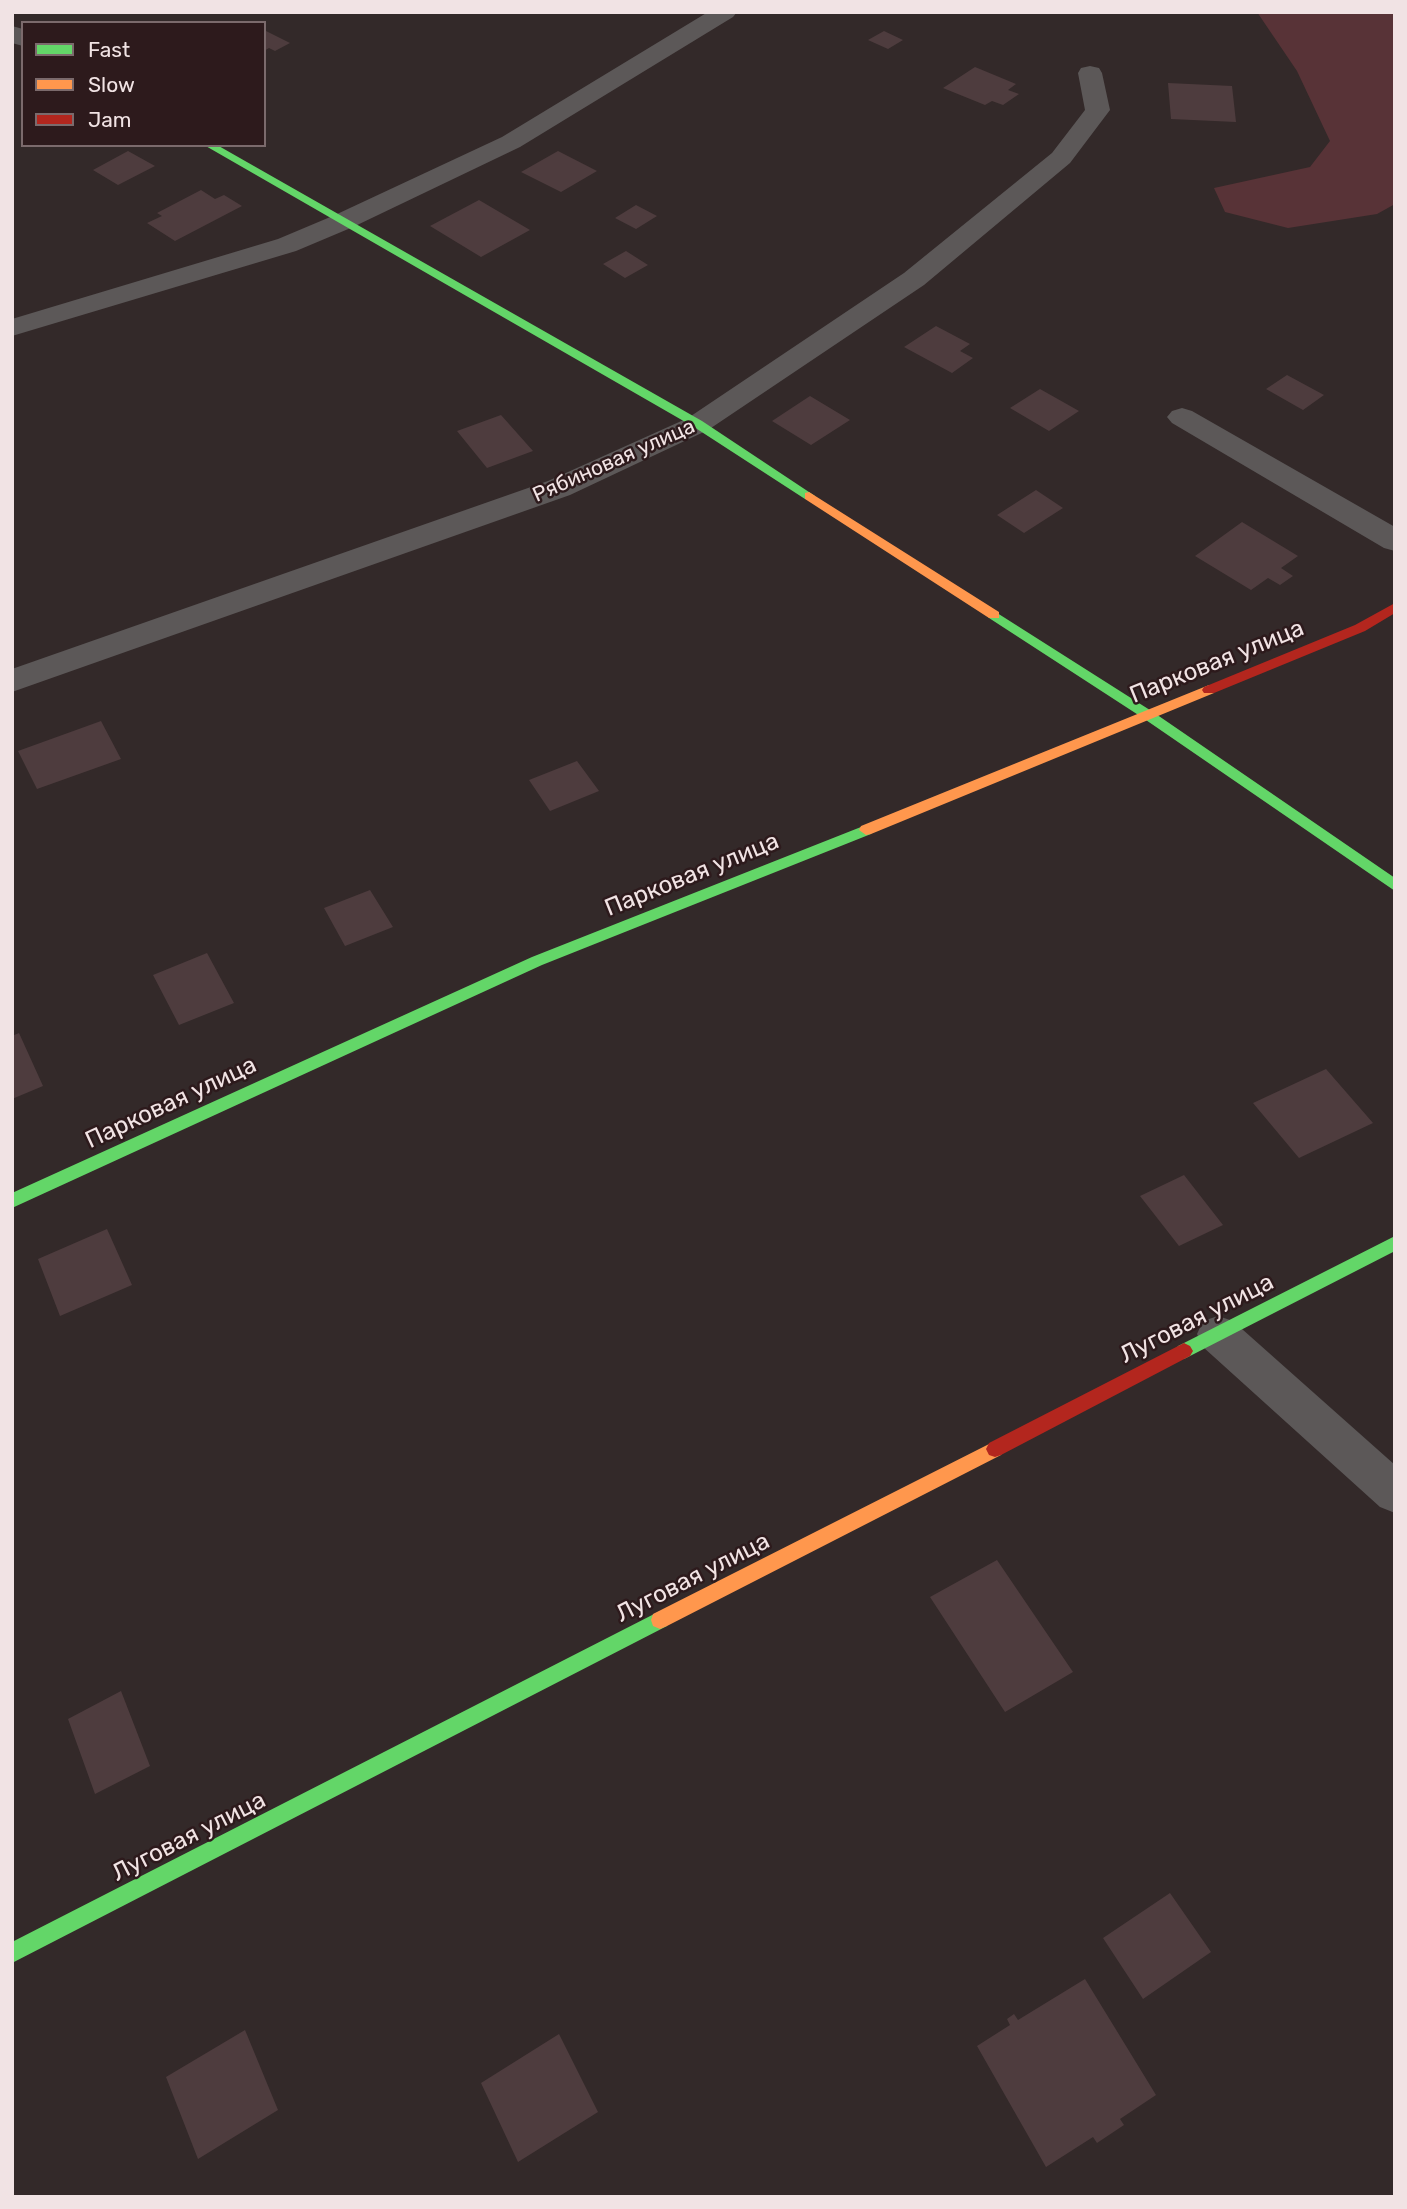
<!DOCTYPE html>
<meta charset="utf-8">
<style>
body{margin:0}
#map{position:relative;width:1407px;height:2209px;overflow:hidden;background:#332929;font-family:Rubik,sans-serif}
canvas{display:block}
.frame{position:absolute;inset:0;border:14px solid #f1e3e4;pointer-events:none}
.legend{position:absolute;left:21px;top:21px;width:245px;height:126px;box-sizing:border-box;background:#2d1a1c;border:2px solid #7b6a6c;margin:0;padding:9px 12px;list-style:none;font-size:21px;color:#f1e3e4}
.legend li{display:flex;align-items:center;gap:14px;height:35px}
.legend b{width:35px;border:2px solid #7b6a6c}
</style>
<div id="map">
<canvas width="1407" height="2209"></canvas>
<div class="frame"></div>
<ul class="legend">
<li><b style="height:9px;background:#63d668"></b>Fast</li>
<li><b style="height:9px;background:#ff974d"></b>Slow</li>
<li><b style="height:9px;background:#b3261e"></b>Jam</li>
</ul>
</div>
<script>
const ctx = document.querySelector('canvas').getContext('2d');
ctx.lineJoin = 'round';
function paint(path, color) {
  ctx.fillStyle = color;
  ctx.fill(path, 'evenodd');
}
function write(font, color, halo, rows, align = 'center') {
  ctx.font = font + ' Rubik,sans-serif';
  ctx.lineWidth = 5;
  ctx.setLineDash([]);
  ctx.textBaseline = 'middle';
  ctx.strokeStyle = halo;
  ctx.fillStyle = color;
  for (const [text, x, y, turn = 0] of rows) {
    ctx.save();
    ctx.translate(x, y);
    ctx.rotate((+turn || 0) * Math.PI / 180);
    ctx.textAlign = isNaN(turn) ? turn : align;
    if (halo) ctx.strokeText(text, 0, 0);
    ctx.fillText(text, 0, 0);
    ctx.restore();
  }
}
paint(new Path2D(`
 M1257 12H1395V204L1377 214 1288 228 1225 212 1214 188 1310 167 1330 141 1297 71Z`), '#583337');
paint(new Path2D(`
 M264 30 290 43 275 51 269 48 264 51Z
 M884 31 903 40 888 49 868 40Z
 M975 67 1016 84 1008 90 1019 94 1003 105 992 101 985 105 943 88Z
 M1168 83 1232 86 1236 122 1171 119Z
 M128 151 155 166 118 185 93 170Z
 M558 151 597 171 561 192 521 172Z
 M201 190 215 199 224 195 242 206 175 241 147 223 162 216 157 213Z
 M479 200 530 230 481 257 430 226Z
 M636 205 657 216 636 229 615 218Z
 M626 251 648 265 625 278 603 264Z
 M936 326 970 344 960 351 973 358 952 373 904 347Z
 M1287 375 1324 395 1303 410 1266 389Z
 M1040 389 1079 411 1049 431 1010 408Z
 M810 396 850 420 811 445 772 421Z
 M501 415 533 451 487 468 457 431Z
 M1036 490 1063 508 1024 533 997 515Z
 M1242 522 1298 556 1281 568 1293 576 1280 585 1268 578 1251 590 1195 556Z
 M101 721 121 759 37 789 18 751Z
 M577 761 599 791 550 811 529 780Z
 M370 890 393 927 345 946 324 908Z
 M207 953 234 1003 179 1025 153 975Z
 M19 1033 43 1086 12 1099V1036Z
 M1326 1069 1373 1123 1299 1158 1253 1103Z
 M1184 1175 1223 1225 1179 1246 1140 1196Z
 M107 1229 132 1285 60 1316 38 1259Z
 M997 1560 1073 1672 1005 1712 930 1597Z
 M121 1691 150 1766 95 1794 68 1719Z
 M1170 1893 1211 1952 1143 1999 1103 1938Z
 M1085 1979 1156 2095 1120 2119 1124 2125 1097 2143 1093 2137 1046 2167 977 2046 1010 2025 1007 2019 1014 2014 1018 2020Z
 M245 2030 278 2110 198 2159 166 2077Z
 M559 2034 598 2112 518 2162 481 2083Z`), '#4e3c3e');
paint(new Path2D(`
 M708 12H737L733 17 520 147 353 227 296 251 12 336V319L278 239 335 215 502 137Z
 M12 26 23 29V46L12 43Z
 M1090 66 1099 68 1102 73 1110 110 1070 163 924 285 708 430 570 495 12 692V669L548 481 688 418 904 273 1052 153 1085 110 1078 73 1081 68Z
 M1182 408 1192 411 1395 527V551L1384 548 1172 423 1167 417 1172 411Z
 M1218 1316 1233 1321 1395 1465V1513L1380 1507 1203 1347 1197 1334 1203 1321Z`), '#5c5858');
paint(new Path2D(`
 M204 145H217L702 421 815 496 813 499H805L694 427Z
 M994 611 1153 712 1395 878V891L1143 718 989 618 987 615Z
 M866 825 871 826 873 830 871 834 542 965 12 1208V1193L532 957Z
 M1395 1236V1251L1190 1356 1184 1359 1178 1356 1175 1351 1178 1346Z
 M660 1611 667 1614 669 1620 667 1626 12 1963V1942Z`), '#63d668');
paint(new Path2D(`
 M809 492 999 612V618H989L805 499V493Z
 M1209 685 1214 687V693L871 834 866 835 859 830 861 826Z
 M995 1441 1001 1443 1004 1449 1001 1455 667 1626 660 1629 653 1626 651 1620 653 1614Z`), '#ff974d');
paint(new Path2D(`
 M1395 603V613L1365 631 1214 693H1204L1202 690 1204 687 1355 625Z
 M1184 1343 1190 1346 1193 1351 1190 1356 1001 1455 995 1457 989 1455 986 1449 989 1443Z`), '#b3261e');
write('21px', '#f1e3e4', '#2d1a1c', [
 ["Рябиновая улица",614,461,-24]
]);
write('24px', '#f1e3e4', '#2d1a1c', [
 ["Парковая улица",1217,662,-22],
 ["Парковая улица",692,875,-22],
 ["Парковая улица",171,1103,-25],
 ["Луговая улица",1197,1319,-27],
 ["Луговая улица",693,1578,-27],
 ["Луговая улица",189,1837,-27]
]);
</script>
